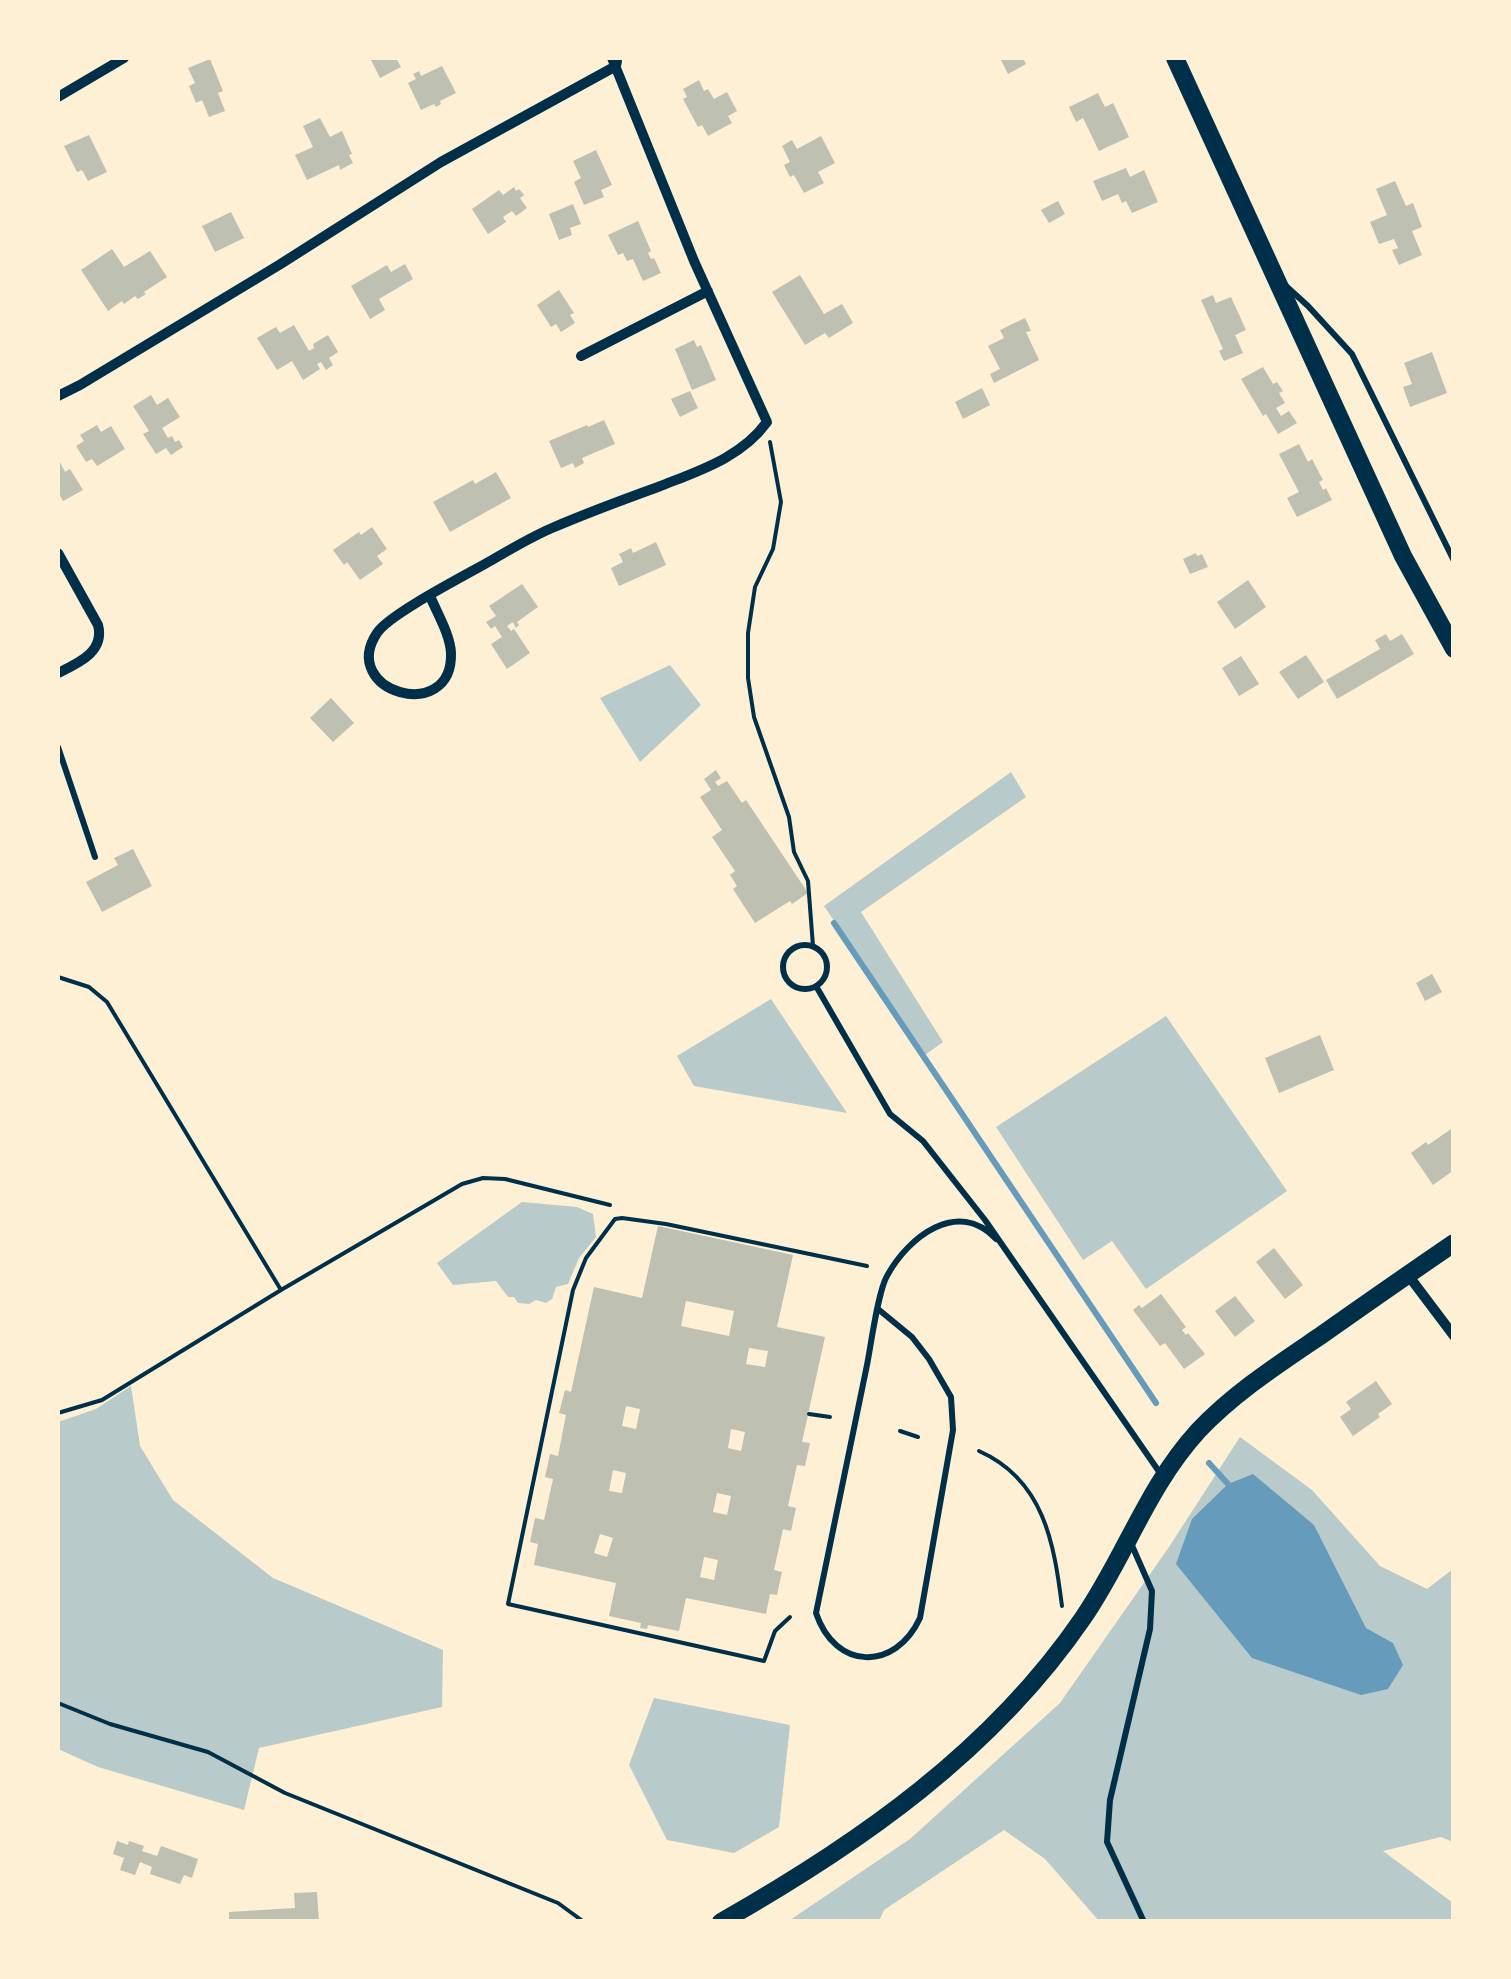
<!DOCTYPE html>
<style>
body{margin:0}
#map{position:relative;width:1511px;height:1979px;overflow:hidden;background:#fdf0d5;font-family:Raleway,sans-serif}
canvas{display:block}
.frame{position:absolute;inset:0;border:60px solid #fdf0d5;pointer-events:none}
</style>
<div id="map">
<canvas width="1511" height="1979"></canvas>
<div class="frame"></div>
</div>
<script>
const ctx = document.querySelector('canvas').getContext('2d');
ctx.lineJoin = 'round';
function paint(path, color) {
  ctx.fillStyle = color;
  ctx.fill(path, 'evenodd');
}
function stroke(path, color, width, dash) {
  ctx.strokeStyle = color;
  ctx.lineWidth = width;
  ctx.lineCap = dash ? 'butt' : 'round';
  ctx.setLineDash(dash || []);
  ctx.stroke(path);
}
paint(new Path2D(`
 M670 665 701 705 640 762 600 698Z
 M1011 772 1026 797 861 912 943 1042 925 1055 824 906Z
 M771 999 847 1113 694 1086 677 1056Z
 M1166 1016 1287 1191 1146 1289 1112 1241 1083 1260 996 1127Z
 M522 1202 577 1207 593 1214 596 1237 579 1258 568 1284 556 1287 552 1299 546 1303 536 1300 529 1304 518 1303 514 1297H508L496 1281 453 1285 437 1263Z
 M131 1386 140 1446 173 1500 273 1578 443 1650 442 1707 259 1748 244 1810 98 1767 58 1749V1422L96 1409Z
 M1240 1437 1312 1490 1380 1566 1427 1589 1453 1569V1842L1441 1837 1383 1851 1453 1903V1921H1099L1045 1859 1004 1830 884 1910 879 1921 787 1922 910 1839 1060 1703 1169 1547Z
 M654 1698 790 1725 779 1827 734 1853 667 1840 629 1765Z`), '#b9caca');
paint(new Path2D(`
 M1253 1474 1314 1525 1366 1628 1393 1643 1403 1665 1388 1689 1361 1695 1252 1658 1176 1564 1192 1519 1228 1484Z`), '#669bbc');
stroke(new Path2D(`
 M834 923 1156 1403
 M1209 1463 1228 1484`), '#669bbc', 6);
paint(new Path2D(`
 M370 58H396L401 67 380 78Z
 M1000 58H1023L1026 64 1008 74Z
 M210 59 223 91 218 93 225 111 209 117 202 100 196 103 189 86 195 83 188 68Z
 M442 66 456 93 440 101 441 104 436 107 434 104 421 110 408 83 416 79 413 74 419 71 421 76Z
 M699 80 704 91 708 89 714 99 727 92 737 111 728 116 732 123 708 136 702 125 698 127 683 99 687 97 683 89Z
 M1098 93 1105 107 1113 103 1129 137 1099 151 1083 118 1076 122 1069 107Z
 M320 118 330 137 342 131 352 154 349 155 353 163 340 170 339 165 307 180 295 155 313 147 303 126Z
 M89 135 107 172 88 181 82 170 77 172 64 146Z
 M821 136 835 163 818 172 824 183 804 193 794 175 790 177 784 165 790 162 782 146 792 140 797 149Z
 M596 150 612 185 601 190 604 197 584 205 574 182 581 178 573 161Z
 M1126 168 1130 177 1144 170 1158 202 1132 213 1126 201 1122 203 1118 194 1102 201 1093 181Z
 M1395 181 1406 206 1413 203 1422 227 1412 231 1422 255 1399 265 1392 250 1398 248 1394 239 1379 244 1370 222 1387 215 1376 189Z
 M514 187 516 191 519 189 524 195 520 198 527 208 516 216 512 211 503 217 506 222 488 234 472 209 499 190 503 195Z
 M1058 201 1065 214 1049 223 1041 210Z
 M573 204 581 224 570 228 572 235 559 240 549 214Z
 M231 212 244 238 215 252 202 226Z
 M638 221 651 251 648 253 651 259 654 258 661 273 643 281 633 259 627 261 623 253 618 255 608 235Z
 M112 249 124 267 150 251 167 277 144 292 146 294 138 299 135 296 124 304 122 301 108 311 81 270Z
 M405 264 413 279 379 299 385 310 370 319 351 286 387 265 391 272Z
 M800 275 824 314 842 304 853 323 829 338 825 333 805 345 772 292Z
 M559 290 574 313 570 315 575 323 561 332 556 324 551 327 537 305Z
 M1213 295 1216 303 1231 297 1246 330 1235 335 1243 353 1224 361 1219 351 1223 349 1201 300Z
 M1025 318 1031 331 1026 332 1039 360 994 383 990 374 1000 369 988 346 1004 338 1000 330Z
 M294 325 309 351 314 348 313 344 328 335 338 352 329 358 333 365 326 370 321 362 317 364 320 369 303 380 292 361 277 370 257 338 276 327 280 333Z
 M694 340 697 347 701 345 716 380 692 390 675 349Z
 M1432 352 1447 393 1410 407 1403 387 1412 384 1404 363Z
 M1263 367 1273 384 1277 382 1283 391 1279 393 1285 403 1276 408 1281 416 1289 411 1297 423 1278 434 1266 414 1263 416 1241 379Z
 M982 388 990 405 963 419 955 402Z
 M690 391 698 408 680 417 671 399Z
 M151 395 157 405 168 398 180 417 162 428 168 438 172 436 175 442 179 440 183 447 171 455 166 448 156 454 143 434 149 431 133 406Z
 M604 420 615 444 582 458 584 463 575 468 573 463 561 468 549 441 587 425 588 427Z
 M97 425 101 432 111 426 125 449 97 466 92 459 86 462 76 446 84 441 80 435Z
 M1299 444 1308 462 1312 459 1323 480 1319 482 1323 490 1326 488 1332 500 1297 517 1287 498 1299 492 1279 454Z
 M58 458 65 472 70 469 83 490 63 501 58 492Z
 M496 472 511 498 450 532 433 502 473 480 475 484Z
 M372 527 387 549 377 556 383 564 360 580 347 562 344 565 333 550 359 532 361 535Z
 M656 542 666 565 619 586 611 568 623 562 619 554 631 548 633 553Z
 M1196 553 1197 556 1202 554 1208 567 1190 574 1183 559Z
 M1248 580 1266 607 1235 629 1217 602Z
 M522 584 538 607 517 622 519 625 516 628 513 622 507 626 511 631 514 629 530 653 507 669 491 644 502 637 495 626 491 629 486 622 496 616 489 606Z
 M1386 634 1390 641 1402 634 1414 654 1337 699 1326 680 1380 649 1375 640Z
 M1306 655 1324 682 1298 699 1279 672Z
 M1241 656 1259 684 1239 696 1222 668Z
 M331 698 354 723 333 742 310 718Z
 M716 770 721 778 715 782 718 786 727 781 742 803 746 800 808 893 792 904 790 901 755 923 733 889 737 886 730 875 735 871 712 837 722 830 700 797 711 790 704 779Z
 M133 849 152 886 102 912 86 882 118 865 114 858Z
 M1432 974 1442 992 1425 1001 1416 983Z
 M1320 1035 1334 1070 1279 1093 1265 1058Z
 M1454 1127V1170L1433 1185 1411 1153 1426 1142 1428 1145Z
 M658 1226 793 1255 777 1327 825 1337 802 1442 810 1443 805 1466 797 1465 788 1506 796 1508 791 1531 783 1529 774 1570 782 1572 777 1595 770 1594 766 1614 686 1598 679 1631 648 1625 647 1629 640 1628 641 1623 609 1616 616 1583 534 1565 538 1544 530 1542 535 1518 544 1520 553 1479 545 1477 550 1454 558 1456 566 1415 559 1413 565 1390 571 1392 594 1287 642 1298ZM686 1301 734 1311 729 1336 681 1326ZM749 1348 768 1351 765 1367 746 1364ZM626 1406 640 1409 636 1429 622 1426ZM731 1429 745 1432 741 1451 728 1448ZM613 1470 626 1473 622 1493 609 1491ZM717 1493 731 1496 727 1515 713 1512ZM600 1534 613 1538 607 1557 594 1553ZM704 1557 718 1560 714 1580 700 1577Z
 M1274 1248 1303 1285 1285 1299 1256 1262Z
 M1161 1294 1186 1327 1182 1330 1186 1335 1188 1333 1205 1354 1184 1369 1165 1343 1160 1346 1133 1310 1139 1305 1142 1308Z
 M1235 1296 1255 1321 1235 1337 1215 1311Z
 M1376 1381 1392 1404 1378 1414 1380 1417 1353 1436 1340 1417 1351 1409 1346 1402Z
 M117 1841 128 1845 129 1841 144 1846 142 1851 157 1856 161 1846 198 1859 192 1878 184 1875 180 1884 150 1874 152 1867 140 1862 135 1875 120 1870 124 1858 113 1854Z
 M317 1892 319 1922H229V1912L295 1908 294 1893Z`), '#bec0b2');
stroke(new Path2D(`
 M770 442 781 502 773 549 755 587 748 633V678L754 717 789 817 794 852 808 881 813 946
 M58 977 89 987 107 1002 281 1290 462 1184 483 1178 505 1179 610 1205
 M58 1413 102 1400 281 1290
 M809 1414 830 1417
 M900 1431 918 1437
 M979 1451C1044 1480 1054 1543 1062 1606
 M790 1617 775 1631 764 1661 508 1604 573 1290 586 1258 615 1219 622 1218 666 1224 867 1266
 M58 1703 110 1724 208 1752 285 1793 558 1903 584 1922`), '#003049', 4);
stroke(new Path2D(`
 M1286 286 1308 306 1352 354 1454 561
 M58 747 95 857
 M783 967a22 22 0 1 1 44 0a22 22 0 1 1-44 0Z
 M816 986 890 1114 923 1141 985 1220 1160 1473
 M878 1309 912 1337 929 1359 951 1397 953 1430 920 1618C895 1672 835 1670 816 1613 833 1530 850 1448 867 1365 871 1345 878 1291 887 1276 908 1237 958 1198 996 1239
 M1130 1541 1152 1591 1150 1629 1110 1800 1107 1842 1144 1922`), '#003049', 6);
stroke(new Path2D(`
 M58 97 124 58
 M581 356 708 291
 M58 396 80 385 279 265 441 162 616 66 617 61
 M58 553 98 625C105 652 78 663 58 673
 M430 596C437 613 450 634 451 653 453 725 338 692 377 633 389 614 468 574 492 560 511 549 531 537 552 528 587 513 622 500 658 487 698 471 741 458 767 422L694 261 612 58
 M1408 1275 1454 1336`), '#003049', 10);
stroke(new Path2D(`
 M1175 58 1403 556 1454 649
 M721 1922C860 1843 992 1751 1083 1618 1125 1557 1147 1487 1198 1431 1235 1392 1279 1364 1323 1334 1367 1303 1410 1273 1454 1243`), '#003049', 18);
</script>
